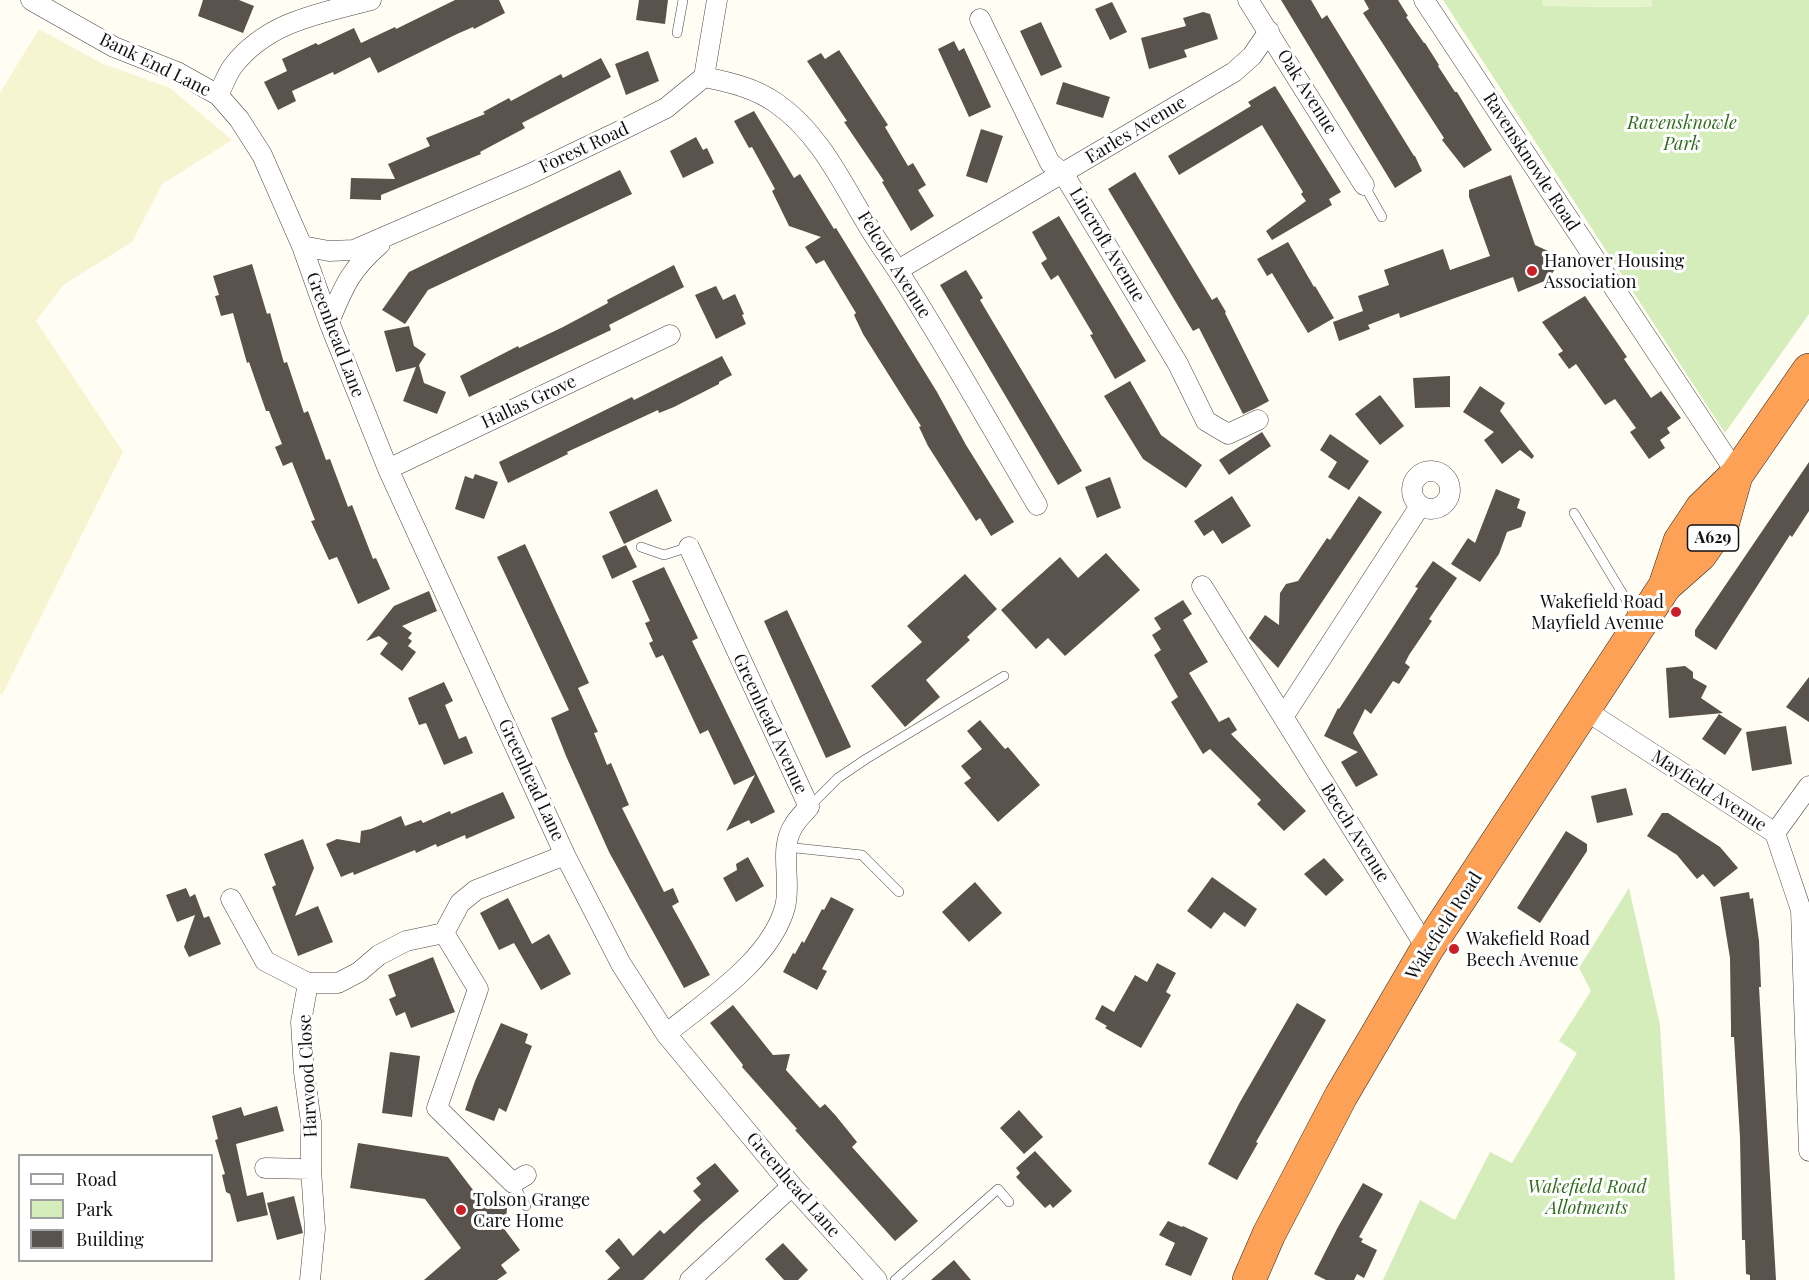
<!DOCTYPE html>
<style>
body{margin:0}
#map{position:relative;width:1809px;height:1280px;overflow:hidden;background:#fffdf4;font-family:"Playfair Display",serif}
canvas{display:block}
.legend{position:absolute;left:18px;top:1154px;width:195px;height:108px;box-sizing:border-box;background:#fff;border:2px solid #a0a0a0;margin:0;padding:8px 10px;list-style:none;font-size:18px;color:#111}
.legend li{display:flex;align-items:center;gap:12px;height:30px}
.legend b{width:30px;border:2px solid #a0a0a0}
</style>
<div id="map">
<canvas width="1809" height="1280"></canvas>
<ul class="legend">
<li><b style="height:8px;background:#fff"></b>Road</li>
<li><b style="height:16px;background:#d5edba"></b>Park</li>
<li><b style="height:16px;background:#5a524c"></b>Building</li>
</ul>
</div>
<script>
const ctx = document.querySelector('canvas').getContext('2d');
ctx.lineJoin = 'round';
function paint(path, color) {
  ctx.fillStyle = color;
  ctx.fill(path, 'evenodd');
}
function stroke(path, color, width, dash) {
  ctx.strokeStyle = color;
  ctx.lineWidth = width;
  ctx.lineCap = dash ? 'butt' : 'round';
  ctx.setLineDash(dash || []);
  ctx.stroke(path);
}
function write(font, color, halo, rows, align = 'center') {
  ctx.font = font + ' "Playfair Display",serif';
  ctx.lineWidth = 6;
  ctx.setLineDash([]);
  ctx.textBaseline = 'middle';
  ctx.strokeStyle = halo;
  ctx.fillStyle = color;
  for (const [text, x, y, turn = 0] of rows) {
    ctx.save();
    ctx.translate(x, y);
    ctx.rotate((+turn || 0) * Math.PI / 180);
    ctx.textAlign = isNaN(turn) ? turn : align;
    if (halo) ctx.strokeText(text, 0, 0);
    ctx.fillText(text, 0, 0);
    ctx.restore();
  }
}
paint(new Path2D(`
 M39 29 101 63 170 88 232 140 162 184 132 242 63 285 36 321 123 452 2 695 0 693V93Z`), '#f7f4d2');
paint(new Path2D(`
 M1443 0H1542L1543 6 1652 7V0H1809V314L1725 433Z
 M1629 888 1660 1025 1675 1280H1383L1420 1200 1455 1220 1490 1152 1512 1163 1577 1053 1559 1041 1591 991 1579 968Z`), '#d5edba');
paint(new Path2D(`
 M1542 0H1652V7L1542 6Z`), '#e6f4cd');
paint(new Path2D(`
 M203 0H239L254 6 243 33 198 16Z
 M455 0H499L505 13 474 29 473 27 457 34 378 73 370 57 334 75 333 72 292 91 296 101 278 110 264 82 287 71 282 59 316 43 318 45 354 28 361 43 395 27 396 29Z
 M639 0H668L665 24 636 20Z
 M1281 0H1311L1322 19 1327 15 1414 156H1415L1422 171 1395 188Z
 M1364 0H1398L1408 16 1406 17 1424 43H1425L1439 65 1438 66 1455 92H1457L1492 150 1464 168 1442 140 1444 138 1363 13 1369 9Z
 M1112 2 1127 32 1110 40 1095 9Z
 M1203 12 1210 14 1218 39 1184 50 1187 57 1149 69 1141 38 1186 26 1183 18Z
 M1041 22 1062 67 1041 76 1020 31Z
 M954 41 959 51 964 48 991 107 969 117 938 49Z
 M839 50 888 125 885 127 908 166 913 163 926 185 918 190 934 216 911 231 882 182 884 181 844 122 847 121 807 61 821 53 825 59Z
 M648 51 659 81 626 95 615 64Z
 M601 58 611 77 522 123 525 128 480 152 481 154 381 195V200L350 199 351 178 395 179 388 164 430 146 426 138 485 114 483 112 509 98 511 101 561 74 563 78Z
 M1063 82 1110 97 1103 118 1056 104Z
 M1275 86 1341 192 1329 199 1332 205 1272 240 1266 231 1306 201 1301 194 1303 192 1262 125 1179 175 1168 156 1251 106 1248 102Z
 M754 111 794 178 800 174 834 229 836 228 937 392 966 445 1014 522 991 536 980 518 976 521 928 446 919 427 921 426 863 334 854 315 856 313 824 260 816 264 805 247 821 237 789 226 772 191 775 189 752 147 749 148 734 121Z
 M981 129 1003 136 987 183 966 176Z
 M696 137 703 150 707 148 714 163 683 178 670 151Z
 M620 170 632 194 428 290 405 324 382 310 409 272Z
 M1135 172 1212 300 1217 297 1226 312 1225 313 1269 401 1254 409 1243 414 1199 328 1193 331 1108 189Z
 M1511 175 1535 245 1548 251 1556 268 1547 280 1518 292 1513 277 1400 318 1399 313 1368 325 1370 329 1339 341 1333 322 1363 311 1364 314 1358 296 1389 285 1384 270 1443 249 1450 270 1490 256 1469 197V190Z
 M1059 216 1146 361 1115 379 1090 335 1093 334 1058 275 1051 280 1041 263 1047 259 1032 232Z
 M1288 242 1314 287 1315 286 1334 318 1308 333 1272 273 1267 276 1257 259Z
 M252 264 267 314 270 313 284 363 287 362 304 413 308 411 326 460 330 459 348 507 352 505 373 559 376 558 390 589 358 604 337 557 329 560 311 521 315 520 292 462 283 466 275 447 282 444 269 411H266L249 362 247 363 233 313 221 316 215 296 219 295 213 276Z
 M674 265 684 287 609 325 611 330 469 397 460 376 518 346 519 348 563 327 608 303 607 300Z
 M966 270 983 298 980 300 990 317 1082 471 1058 485 940 285Z
 M716 286 723 300 735 294 744 314 742 315 746 324 716 339 695 295Z
 M1585 296 1627 357 1624 359 1651 398 1661 391 1681 418 1667 428 1670 433 1660 440 1665 448 1649 459 1630 432 1636 428 1615 399 1605 405 1576 364 1569 369 1558 354 1563 351 1542 322Z
 M409 326 414 346 426 354 419 365 424 383 446 392 437 414 403 401 416 367 396 372 384 331Z
 M722 356 732 375 719 382V384L674 407 659 413 658 410 567 452 568 454 508 483 499 462 632 397 634 400Z
 M1450 376V407L1415 408 1413 378Z
 M1130 381 1161 435 1202 465 1186 488 1143 459 1104 396Z
 M1480 386 1505 403 1500 411 1534 456 1532 459 1520 450 1502 464 1484 440 1494 432 1463 412Z
 M1380 395 1404 426 1380 445 1355 414Z
 M1262 432 1271 446 1229 475 1219 460Z
 M1330 434 1369 461 1349 490 1328 477 1337 462 1320 450Z
 M1809 462V511L1792 537 1790 535 1716 650 1695 636V630Z
 M475 474 498 482 484 519 455 509 465 476 473 479Z
 M1110 477 1121 508 1097 518 1085 487Z
 M657 489 672 521 624 544 609 512Z
 M1496 489 1520 499 1517 508 1526 512 1521 527 1507 532 1499 554 1480 582 1451 564 1468 538 1475 543Z
 M1232 496 1251 526 1222 544 1213 530 1204 536 1194 521Z
 M1359 496 1382 512 1278 668 1249 638 1265 615 1279 625 1280 593 1286 584 1298 581 1327 538 1330 540Z
 M525 544 589 683 578 688 598 732 594 733 607 765 611 763 629 805 622 808 664 892 673 888 679 902 672 906 710 975 684 988 609 852 566 756 551 718 569 710 497 557Z
 M626 545 637 567 612 579 602 556Z
 M1106 553 1140 590 1065 656 1048 638 1036 649 1001 610 1060 557 1078 578Z
 M1433 561 1457 578 1429 619 1432 621 1409 655 1405 663 1410 667 1399 684 1393 681 1371 714 1365 709 1353 733 1378 775 1356 787 1341 762 1358 752 1324 736 1338 708 1339 709 1391 630 1418 588 1415 587Z
 M664 567 698 638 692 641 775 812 751 824 749 820 726 831 755 775 734 785 708 730 700 734 663 655 656 658 649 643 653 641 645 623 650 621 632 581Z
 M965 574 997 609 967 637 970 640 926 680 940 697 905 727 871 686 922 642 907 626Z
 M429 591 437 611 402 626 412 633 408 638 412 641 408 646 416 652 402 671 380 654 388 643 379 636 366 641 394 606Z
 M1183 600 1192 614 1183 620 1208 662 1189 673 1219 722 1229 717 1237 730 1231 734 1306 811 1284 831 1257 804 1261 800 1210 749 1203 754 1171 702 1178 697 1154 655 1161 650 1152 635 1161 629 1154 618Z
 M787 610 851 747 826 758 764 621Z
 M1685 666 1693 672V678L1707 686 1701 698 1723 713 1669 718 1666 668Z
 M1809 677V722L1786 707Z
 M444 682 453 701 445 705 459 739 466 736 473 753 444 765 426 723 419 725 408 698Z
 M1719 714 1742 729 1725 755 1702 739Z
 M980 720 1005 749 1008 747 1040 785 998 822 964 783 971 778 961 766 982 749 967 731Z
 M1786 726 1792 764 1752 771 1746 732Z
 M1626 788 1633 815 1597 823 1591 796Z
 M503 792 515 818 466 839 465 835 437 847 436 844 416 853 415 850 354 875 353 872 341 877 326 844 337 839 360 843 361 831 371 829 401 816 405 826 421 820 423 823 450 811 451 814Z
 M1662 813H1668L1720 847 1738 868 1714 887 1703 874 1697 879 1677 855 1647 836Z
 M1566 831 1587 844V851L1540 923 1517 908Z
 M303 839 314 868 295 916 318 906 333 942 298 956 272 887 276 885 264 854Z
 M748 857 764 886 736 902 723 878 737 870 736 864Z
 M1324 858 1344 880 1326 896 1304 874Z
 M1212 877 1257 909 1245 927 1224 912 1211 929 1187 911Z
 M975 882 1002 913 969 942 942 912Z
 M186 888 190 897 195 894 204 918 209 916 221 944 189 957 184 947 195 915 177 922 166 895Z
 M1749 892 1750 899 1753 898 1759 941 1761 987H1759L1776 1280H1750V1275L1746 1274 1745 1240H1742L1740 1138 1734 1037H1731V1027L1730 958 1720 897Z
 M831 897 854 909 822 969 827 971 817 990 783 972 793 953 795 954 802 941 804 943 822 909 824 910Z
 M508 898 532 944 549 934 571 974 541 990 514 943 499 950 480 913Z
 M433 957 455 1012 411 1028 405 1012 396 1016 389 999 396 996 388 975Z
 M1157 963 1176 973 1166 992 1171 995 1141 1048 1105 1028 1107 1026 1095 1019 1102 1005 1114 1012 1135 975 1147 982Z
 M1297 1003 1326 1020 1256 1142 1258 1143 1237 1180 1208 1164 1240 1102Z
 M733 1005 773 1055 790 1054 786 1070 820 1108 825 1104 836 1116 857 1142 852 1147 918 1221 895 1241 795 1130 797 1129 742 1067 743 1065 710 1023Z
 M501 1023 528 1034 525 1043 532 1046 506 1112 499 1108 494 1121 465 1110 475 1081Z
 M390 1052 420 1056 412 1117 382 1113Z
 M277 1106 284 1131 236 1144 247 1196 263 1192 268 1215 237 1222 230 1194 226 1192 222 1175 225 1174 215 1140 218 1139 212 1116 241 1107 244 1116Z
 M1019 1110 1043 1137 1024 1154 1000 1128Z
 M358 1143 448 1157 486 1207 507 1208 505 1230 520 1250 501 1265 507 1273 497 1280H424L461 1248 425 1199 350 1188Z
 M1035 1151 1072 1191 1053 1208 1050 1204 1045 1208 1016 1177 1020 1173 1016 1168Z
 M715 1163 739 1191 701 1224 643 1280H607L620 1268 605 1251 619 1238 633 1256 660 1230 664 1234 701 1200 693 1191 701 1184 696 1178Z
 M1363 1183 1383 1194 1359 1237 1363 1239 1361 1242 1377 1250 1364 1278 1357 1274 1354 1280H1326L1314 1274 1338 1227Z
 M294 1196 303 1233 277 1240 267 1203Z
 M1168 1221 1182 1227 1183 1226 1208 1238 1191 1276 1165 1265 1175 1243 1159 1235Z
 M783 1243 808 1270 798 1280H784L765 1259Z
 M954 1260 971 1280H931Z`), '#5a524c');
const lane = new Path2D(`
 M677 33 683 0
 M1364 185 1382 217
 M1574 513 1636 616
 M641 547 664 555 689 547
 M809 807 838 778 866 759 1004 676
 M786 847 862 855 899 892
 M513 1183 526 1206
 M895 1280 998 1189 1009 1202`);
const street = new Path2D(`
 M31 0 114 47 177 72 218 95 239 119 262 155 302 246 329 322 388 469 565 855 621 964 666 1034 792 1186 877 1280
 M1248 0 1364 185
 M1424 0 1737 474
 M980 19 1050 163 1063 173 1178 364 1206 421 1228 434 1258 420
 M704 77C729 82 755 88 776 103 820 133 843 185 870 229 879 244 889 257 898 271 947 347 991 427 1037 505
 M218 95C223 86 227 74 233 66 268 21 319 14 371 0
 M302 246 329 251 354 250 530 174 624 129 666 108 704 77 717 0
 M898 270 1234 72 1252 56 1269 31
 M329 322C344 286 350 270 380 244
 M388 469 670 335
 M1412 490a19 19 0 1 1 38 0a19 19 0 1 1-38 0Z
 M1202 586 1427 949
 M1585 710 1775 833 1801 910 1809 1151
 M1283 717 1420 506
 M1775 833 1809 786
 M231 899 265 961 308 983H338L359 972 379 955 406 941 444 933 460 903 476 890 565 855
 M444 933 478 989 437 1108 513 1183 526 1175
 M308 983 301 1022 304 1072 311 1122V1169L315 1229 310 1280
 M666 1034C706 1001 771 960 785 907 792 880 778 849 794 825 798 818 804 813 809 807L689 547
 M265 1168 311 1169
 M690 1280 792 1186`);
const highway = new Path2D(`
 M1666 585 1700 555 1723 522 1736 476
 M1249 1280 1269 1234 1341 1096 1427 949 1665 586 1680 541 1702 508 1737 474 1809 370`);
stroke(lane, '#444', 10);
stroke(street, '#444', 21);
stroke(highway, '#222', 34);
stroke(lane, '#fff', 9);
stroke(street, '#fff', 20);
stroke(highway, '#fca156', 33);
for (const [x, y, r, color] of [
 [1532,271,6,"#cb1f27"],
 [1676,612,6,"#cb1f27"],
 [1454,949,6,"#cb1f27"],
 [461,1210,6,"#cb1f27"]
]) {
  const dot = new Path2D();
  dot.arc(x, y, r, 0, 2 * Math.PI);
  ctx.fillStyle = color;
  ctx.fill(dot);
  stroke(dot, '#fff', 2);
}
for (const [x, y, w] of [
 [1713,538,51]
]) {
  const box = new Path2D();
  box.roundRect(x - w / 2, y - 13, w, 26, 4.5);
  ctx.fillStyle = '#fff';
  ctx.fill(box);
  stroke(box, '#111', 1.5);
}
write('bold 16px', '#111', null, [
 ["A629",1713,538]
]);
write('18px', '#111', '#fff', [
 ["Bank End Lane",155,65,26],
 ["Oak Avenue",1307,92,58],
 ["Earles Avenue",1136,130,-31],
 ["Forest Road",584,148,-25],
 ["Ravensknowle Road",1531,162,57],
 ["Lincroft Avenue",1107,245,59],
 ["Felcote Avenue",894,265,58],
 ["Greenhead Lane",335,335,69],
 ["Hallas Grove",529,402,-25],
 ["Greenhead Avenue",770,724,65],
 ["Greenhead Lane",531,780,65],
 ["Mayfield Avenue",1709,791,33],
 ["Beech Avenue",1355,833,58],
 ["Wakefield Road",1444,926,-57],
 ["Harwood Close",308,1076,-93],
 ["Greenhead Lane",793,1185,49]
]);
write('italic 18px', '#2d6e1b', '#fff', [
 ["Ravensknowle",1682,123],
 ["Park",1682,144],
 ["Wakefield Road",1587,1187],
 ["Allotments",1587,1208]
]);
write('18px', '#111', '#fff', [
 ["Hanover Housing",1544,261],
 ["Association",1544,282],
 ["Wakefield Road",1664,602,"right"],
 ["Mayfield Avenue",1664,623,"right"],
 ["Wakefield Road",1466,939],
 ["Beech Avenue",1466,960],
 ["Tolson Grange",473,1200],
 ["Care Home",473,1221]
], 'left');
</script>
